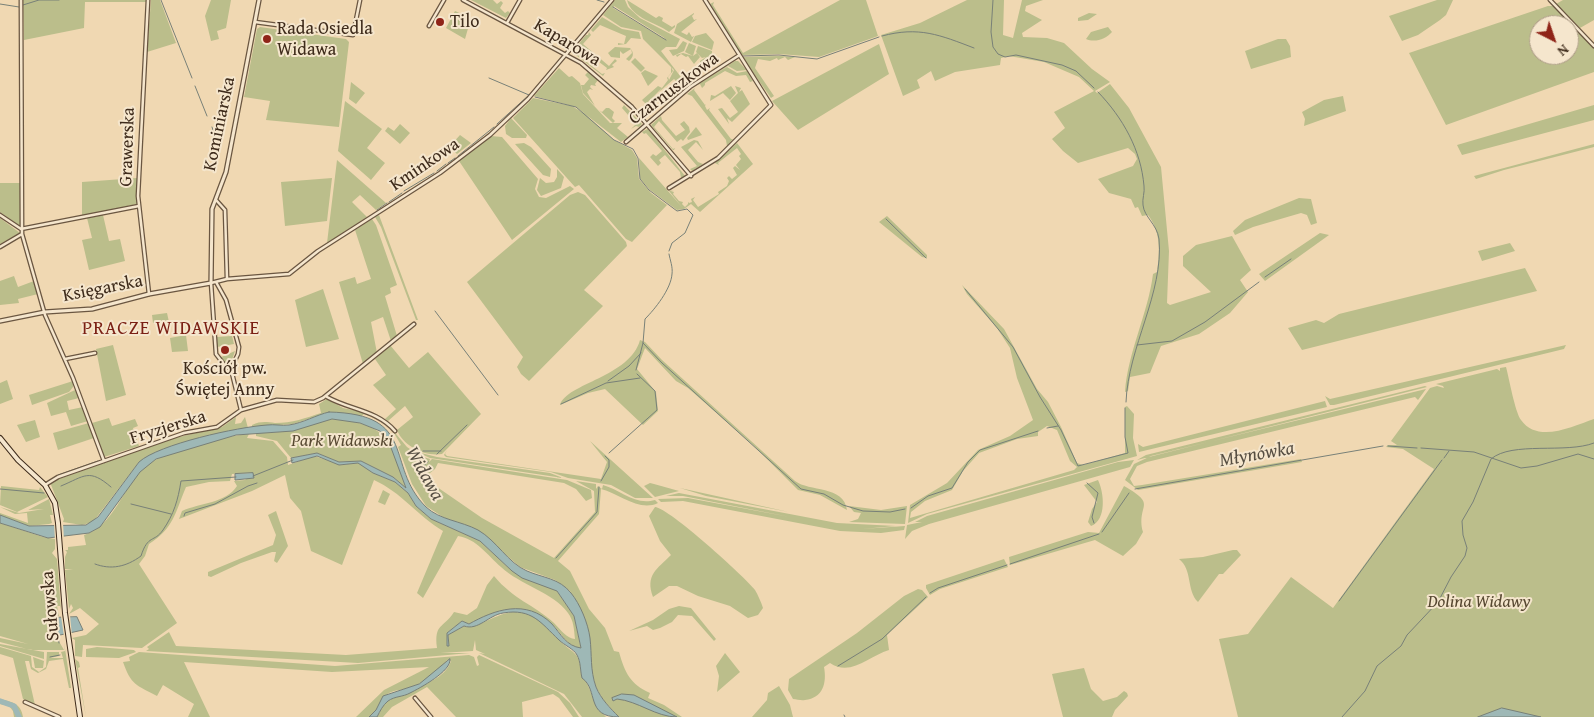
<!DOCTYPE html>
<meta charset="utf-8">
<style>
body{margin:0}
#map{position:relative;width:1594px;height:717px;overflow:hidden;background:#f0d8b2;font-family:"Gentium Book Plus",serif}
canvas{display:block}
.north{position:absolute;left:1529px;top:15px;width:50px;height:50px;box-sizing:border-box;background:#f5e6cd;border:1px solid #ac9b86;border-radius:50%;rotate:139deg;font-size:14px;font-weight:700;line-height:20px;text-align:center;color:#3e2b1b}
.north::after{content:'';display:block;margin:auto;width:18px;height:22px;background:#8f2418;clip-path:polygon(50% 0,100% 100%,50% 72%,0 100%)}
</style>
<div id="map">
<canvas width="1594" height="717"></canvas>
<div class="north">N</div>
</div>
<script>
const ctx = document.querySelector('canvas').getContext('2d');
ctx.lineJoin = 'round';
function paint(path, color) {
  ctx.fillStyle = color;
  ctx.fill(path, 'evenodd');
}
function stroke(path, color, width, dash) {
  ctx.strokeStyle = color;
  ctx.lineWidth = width;
  ctx.lineCap = dash ? 'butt' : 'round';
  ctx.setLineDash(dash || []);
  ctx.stroke(path);
}
function write(font, color, halo, rows, align = 'center') {
  ctx.font = font + ' "Gentium Book Plus",serif';
  ctx.lineWidth = 4;
  ctx.setLineDash([]);
  ctx.textBaseline = 'middle';
  ctx.strokeStyle = halo;
  ctx.fillStyle = color;
  for (const [text, x, y, turn = 0] of rows) {
    ctx.save();
    ctx.translate(x, y);
    ctx.rotate((+turn || 0) * Math.PI / 180);
    ctx.textAlign = isNaN(turn) ? turn : align;
    if (halo) ctx.strokeText(text, 0, 0);
    ctx.fillText(text, 0, 0);
    ctx.restore();
  }
}
paint(new Path2D(`
 M23 0H147L146 2H85L84 28 24 40Z
 M151 0H160L176 43 147 52Z
 M211 0H231L226 28 217 31 219 39 211 41 205 16Z
 M471 0H493L497 4 501 1 503 3 500 8 505 13 508 11 510 13 506 18Z
 M615 0H625L628 7 640 18 680 39 676 47H666L661 51 687 85 676 93 674 91 683 83 680 85 674 79 659 92 668 80 667 78 671 73V67L673 71 668 77 669 80 674 70 643 39 641 31 621 27 603 15ZM614 6 663 37 666 40 613 8Z
 M627 0 656 18 659 16 663 18 662 21 672 27 675 25V27L669 32C656 22 632 19 627 0Z
 M840 0H866L878 36 819 57 779 54 742 55 710 4 714 2 713 5 743 53Z
 M967 0H1004L1003 35 1013 38 1022 0H1043L1026 6 1025 11 1042 20 1022 33 1023 37 1047 38 1064 43 1092 69 1110 82 1095 91 1097 93 1110 84 1129 108 1161 167 1169 251 1167 303 1170 305 1211 292 1183 266V256L1196 245 1232 236 1251 270 1240 280 1248 292 1230 313 1199 334 1161 346 1150 373 1130 377 1128 391 1125 392C1128 351 1148 314 1153 274L1157 272C1160 251 1161 232 1148 215L1142 216 1138 207 1135 208 1131 199 1109 193 1098 179 1133 166 1137 159 1135 154 1128 148 1078 163 1063 151 1052 139 1065 128 1054 112 1094 91 1079 77 1044 62 1009 56 1001 58 1000 65 955 72 935 81 931 71 917 80 920 88 903 96 881 35 920 23Z
 M1437 0H1453L1446 15 1440 20 1418 35 1402 41 1389 16Z
 M1563 0H1594V20L1580 28 1556 4Z
 M1548 6H1554L1594 48V72L1446 125 1409 53ZM1539 25H1569V55H1539Z
 M455 11 468 17 467 24 469 25 465 39 446 28Z
 M694 13V14L692 16 694 20 697 19 681 32 687 35 689 32 692 37 694 36 691 42 674 33 677 24Z
 M1089 13 1097 14 1088 20 1078 21V18Z
 M602 17 622 29 639 32 641 39 631 38 626 44 618 45V43L624 44 626 36 600 25 593 32 591 30Z
 M260 27 346 39 349 42 339 127 266 120 270 101 244 97 257 29Z
 M1108 27 1112 32C1106 39 1095 43 1086 39L1091 32Z
 M589 32 591 35 583 44 609 66 615 59 617 61 612 65 614 67 606 70 607 68 578 46 574 52 602 74 605 73 603 76 572 52 586 35H588Z
 M706 33 714 42 712 50 692 42 695 36Z
 M1278 39H1286L1290 46 1291 57 1251 69 1245 51Z
 M683 41 687 43 684 51 673 56 669 50 677 49Z
 M689 43 696 46 693 56 697 53 700 57 694 64 688 56 686 57 681 54 677 57 676 55 683 53 693 56 685 52Z
 M879 44 889 74 798 130 772 101Z
 M698 46 712 51V57L705 59 701 64 700 61 706 57 702 58 696 52Z
 M615 47 630 48C634 52 634 57 629 61L626 59 632 53 631 49 623 54 620 51V58L611 57 608 53Z
 M779 56 795 57 788 60 785 57 778 60 777 58 770 61 758 59 755 68 774 96 771 98 742 57Z
 M635 58 645 68 641 72 631 62Z
 M735 61H738L747 70 737 71 728 66 709 78 727 67 737 73 747 71 753 81 750 82 746 75 736 76 725 71 705 83V85L702 88 700 84 697 85Z
 M559 68 569 77 572 76 580 83 583 94 610 123H622L617 128 628 137 621 142 576 107 534 96Z
 M645 70 658 76 648 86 641 73Z
 M588 72 598 80 595 84 596 86 591 85 590 87 593 90 590 89 587 92 595 106 583 93 581 85H584L589 79 585 75Z
 M351 82 365 93 356 104 349 99Z
 M658 86 662 88 648 102 654 108 658 105 660 107 653 111 642 100Z
 M731 86 736 93 730 100 723 93 710 101 711 95 715 96Z
 M735 86 741 88 739 92 742 90 750 104 732 122 727 118 729 124 718 109 722 108 730 118 738 112 730 101 738 93Z
 M695 88 694 90 705 105 706 104 705 106 707 110 710 108 709 110 731 139H733L727 146 726 140 692 96 687 94Z
 M1343 96 1346 111 1304 126 1305 119 1302 112 1324 100Z
 M533 98 572 106 585 114 614 140 632 150 637 158 639 179 651 193 667 205 632 242 626 239 579 185 575 187 513 118Z
 M345 101 382 129 367 148 385 163 371 180 338 151Z
 M624 105 642 124 639 127 636 126 631 129 636 124 622 108Z
 M1594 105V120L1462 155 1457 145Z
 M606 108H609L614 112 612 118 615 121 613 123 599 110 602 112Z
 M661 116 662 120 676 136 685 130 680 124 684 121 689 127 690 132 683 141 681 139 677 142 659 121 654 127 673 149 675 148 674 150H673L651 125Z
 M511 118 527 135 526 138H512L506 134 505 126Z
 M400 124 410 133 400 144 385 131 388 127 394 131Z
 M696 127 702 135 688 140 687 138Z
 M649 128 687 172 653 135 685 176 681 178 680 172 665 155 659 160 661 163 658 166 650 157 653 154 656 156 662 151 646 133 644 134 642 132Z
 M460 135 471 143 457 154 449 147Z
 M491 136 502 137 538 179 535 189 539 197 546 198 570 186 574 189 512 240 459 161Z
 M694 140 698 141 703 150 696 142 688 150 698 162 703 164 692 171 690 169 697 166 681 147Z
 M524 143 531 147 551 169 550 177 543 175 515 144Z
 M737 143 753 164 700 212 691 204 684 209 677 210 650 190 640 179 639 158 682 207 669 191 674 190 671 191 674 192 673 194 679 201 683 202 682 204 685 207 688 204V202L689 203 692 202 691 199 695 197 693 200 698 207 719 194 718 192 727 186 729 181 727 178 729 176 732 179 737 175 733 168 735 166 740 170 736 165 741 159 739 156 741 154 737 148 718 163 719 165 715 163Z
 M1594 144V147L1504 170 1476 179 1474 176Z
 M337 160 386 203 376 210 360 195 352 202 367 217 327 243Z
 M557 169 564 177 561 188 541 196 537 190 540 178 546 183 554 182 557 177Z
 M137 178V204L82 216V182Z
 M332 178 327 221 285 226 281 182Z
 M0 183H20V226L0 212Z
 M578 192 585 195 626 242 627 246 584 290 603 306 529 381 521 374 517 367 523 357 467 282 570 195Z
 M1299 198 1311 199 1317 223 1311 225 1307 215 1301 213 1253 227 1235 235 1233 231 1245 220Z
 M103 215 109 241 120 239 125 261 89 270 82 240 92 238 87 218Z
 M379 215 418 320H416L381 227 375 217Z
 M887 216 927 255V258L922 257 879 222Z
 M0 218 20 233 0 244Z
 M372 219 376 225 397 285 390 288 391 293 385 296 397 336 391 341 383 317 371 322 377 353 363 364 339 282 355 277 357 284 371 279 355 230Z
 M1320 233 1329 235 1265 281 1259 274Z
 M1510 243 1515 251 1482 261 1478 251Z
 M1525 268 1537 291 1302 350 1288 328 1316 320 1324 323 1339 314Z
 M14 276 18 287 34 281 38 294 18 299 19 303 0 305V281Z
 M962 285 1004 329 1037 389 1048 402 1061 427 1077 463 1083 465 1125 453V407L1127 406 1134 414 1133 438 1137 456 927 514 908 523 910 505 947 483 978 450 1010 436 1033 420 1017 378 1010 348 997 328 967 294ZM1047 426 1057 430 1070 461 1077 467 1074 470 910 518 911 512 925 501 952 490 963 471 979 453 1017 439 1038 436V432Z
 M323 289 339 339 306 347 295 300Z
 M167 313 169 322 153 323 152 315Z
 M186 335 188 351 172 352 170 338Z
 M232 336 234 344 217 347V337Z
 M640 340 645 342 662 360 795 481C809 492 844 485 847 510L820 495 798 490 754 446 688 388 676 381 645 348 637 369 656 392 658 411 643 425 605 389 588 393 560 405C567 383 630 377 640 340Z
 M113 345 126 395 106 401 96 349Z
 M390 345 409 368 428 352 481 414 442 454C425 457 403 446 397 430L413 417 405 406 388 421 385 419 396 409 373 385 386 375 375 359Z
 M1566 345 1564 349 1334 405H1330L1325 396 1330 399Z
 M235 351 231 363 226 366 219 358Z
 M1506 367C1509 378 1515 412 1521 420 1538 444 1573 426 1594 419V717H1238L1219 639 1248 634 1291 577 1333 608 1434 469 1403 449 1386 447 1388 445H1397L1391 441 1430 388 1437 386 1444 388 1443 386 1436 384 1497 369 1500 371V368Z
 M7 380 13 399 0 404V383Z
 M73 381V387L69 392 32 405 29 395Z
 M1425 386 1427 387 1137 460 1146 455Z
 M1426 389 1418 400 1415 397 1147 462 1137 466 1130 479 1134 486 1142 485 1301 459 1302 462 1138 490 1125 480 1134 464 1151 456Z
 M75 390 79 398 67 401 69 410 83 407 88 421 71 426 66 412 51 416 47 403Z
 M327 399 343 408 368 413 378 419 364 414 361 417 330 412 293 424 252 427V425C261 421 266 422 275 423 292 423 306 418 321 413L319 404Z
 M1325 401 1327 407 1139 452 1138 444 1143 447Z
 M236 417 235 424 241 423 245 417 248 428 178 445 139 462 93 522 82 525 63 522 64 519 50 482 175 438 222 427Z
 M109 418 112 426 135 419 138 426 133 428 139 446 104 457 92 423Z
 M332 419C388 423 390 440 407 489L393 477 361 461 339 462 317 453 291 458 277 441 256 436V433L279 432Z
 M35 420 40 437 26 442 17 425Z
 M89 423 94 438 58 450 53 433Z
 M391 428 407 447 420 456 430 459 429 462 432 459 567 480 591 490 592 498 586 501 576 489 564 483 438 463 435 469 424 478 482 518 554 558 595 512 594 491 576 481 596 484V489L598 486 602 489 603 485C621 490 635 506 655 500L658 503C639 512 620 494 601 489L599 514 558 561 570 571 589 609 605 628 614 651 619 652C625 673 630 684 650 693L648 698 664 705 682 717H619L603 700 596 687 591 671 588 631 584 617 570 591 555 580 520 567 477 530 446 519 426 506 412 484 398 447 401 445Z
 M249 434 247 438 273 441 287 457 288 465 314 456 342 465 358 462 373 473 395 482 408 493 416 506 431 519 480 541 512 571 557 591 574 616 581 649C566 646 562 633 552 624 523 599 497 610 469 624L462 621 447 633 449 646 448 635 464 626C480 632 513 595 541 620 547 626 553 634 559 640 573 654 581 652 581 674 592 688 592 703 606 717H582L564 694 479 653 485 654 476 650 475 640 473 651 440 653H470L358 663 146 651 149 649 147 647 169 632 176 646 346 655 437 648C434 623 443 629 454 612L467 615 477 608 487 585 494 576C514 600 533 604 554 623 560 629 567 639 575 639 574 630 574 621 568 613 553 592 520 585 501 567 487 555 477 539 458 536L423 598 417 593 443 531C418 516 401 492 374 480L342 565 311 551 301 511 290 498 285 475 252 491 179 519 182 511C200 503 226 503 237 486L234 481 245 480 252 473 232 474 230 481 209 482 186 487C175 513 174 528 149 544L145 556 139 564 177 623 142 648 83 645 82 657 75 656V640L72 638 86 635 99 624 80 608 69 614 73 608 71 604 69 609 65 570 73 569H65V557L67 552 65 550H68V547L86 545 84 535C114 526 123 487 144 467 160 453 226 435 249 434Z
 M590 441 653 498H635L611 485 568 478 551 472 446 457 444 455 447 450 445 454 447 456 601 479 607 462Z
 M417 452 437 457 550 473 563 478 430 458Z
 M1134 460 1130 467 929 524 912 531 905 539 907 525 922 522H915L927 516 1118 462Z
 M1098 480C1104 492 1107 520 1091 526L1088 522 1092 509 1097 502 1084 485Z
 M650 483 654 484 679 491 655 497 644 486Z
 M1 486 39 490 40 487 48 497 17 512 0 505Z
 M1124 486C1159 506 1136 503 1143 532L1136 544 1123 556 1095 540 1010 565 1009 557 1088 532 1099 533Z
 M680 488 789 512 706 496Z
 M383 490 390 494 385 505 378 502Z
 M679 493 837 523 896 526 862 529 905 526 904 530 881 533 840 531 683 501 661 502 658 499 688 498 790 517 683 496H666Z
 M49 499 53 515H50L52 523 49 524 29 526 0 515V513L28 523 27 513 15 514 0 507 19 513 44 509 28 510Z
 M849 506 881 510 907 506 905 524 849 522 858 519 861 513 854 512Z
 M655 507C669 508 745 577 755 590 758 595 761 602 763 608L758 615 748 618 730 606 698 596 677 586H669L653 597C645 575 657 569 671 555L660 541 649 516Z
 M276 511 288 546 277 563 274 561 276 552H272L241 563 211 577 208 576V572L273 545 276 535 268 515Z
 M0 523 43 537 55 539V549L52 553 57 559 61 610 60 606H57L59 616 46 612 48 637 57 638 64 650H31L0 642V638L28 644 0 636Z
 M1233 550H1237L1241 555 1223 574H1219L1198 602C1186 590 1193 570 1179 559L1203 557Z
 M1004 559 1008 567 940 589 930 595 926 588V585Z
 M918 589 922 590 928 597 887 635 889 650C869 656 851 677 830 663L824 667C827 683 823 698 805 700 801 701 797 699 793 699L788 690 789 679 857 633 904 596Z
 M679 606 691 608 716 639 714 641 692 616 678 615 672 622 660 628 653 630 647 626 629 631 653 620 669 609Z
 M64 642 71 688H69L63 659 49 661 46 669 38 673 31 669 29 661H25L35 705 23 699 13 658 0 654V647L31 656 32 667 39 672 46 667 47 652H59V656L50 658H63L61 652 65 651Z
 M0 644 44 652V659L0 646Z
 M97 647 134 650 136 652 119 658 86 657V649Z
 M139 652 335 666 469 655 474 657 477 666 479 665 477 657 479 655 558 692 570 703 579 717H573L559 698 553 694 522 702 523 717H456L427 687 392 707 383 717H377C380 711 383 704 388 701 405 688 443 685 451 661L447 660C443 670 423 683 413 687 405 690 397 689 389 693 379 699 379 712 369 717H356L384 690 429 667 332 672 184 662 210 717H188L194 704 163 685 157 696C136 685 131 685 123 662L130 661 129 657Z
 M725 653 740 672 717 692 719 676 716 666Z
 M33 657 44 661 43 668H35Z
 M75 659 79 662 80 667 78 668 86 717Z
 M1084 668 1091 689 1103 701 1117 697 1124 691 1127 693 1128 696 1115 710 1112 717H1063L1052 674Z
 M779 686 790 705 793 717H752L767 700 768 693Z
 M0 699C12 702 21 703 23 717H14L13 711 9 706 0 704Z`), '#bbbe8b');
const water = new Path2D(`
 M329 412C419 414 384 465 426 507 440 520 461 521 478 530 497 541 508 563 527 571 543 578 559 578 571 593 580 604 588 623 590 638 592 655 590 670 596 687 601 699 610 708 619 717 585 717 599 690 582 678 580 670 581 662 577 655 574 649 564 645 559 640 541 623 532 608 503 613 489 615 478 631 464 626L448 635 449 646H447V633L462 621 469 624C494 610 526 598 552 624 561 634 566 646 581 648L574 616 557 591 522 578 512 571 480 541 431 519 416 506 408 493 395 482 373 473 358 463 339 465 317 456 292 463 291 458 317 453 339 462 361 461 393 477 406 488 390 445 380 431 360 423 332 419 293 431 236 435 156 459 140 472 100 527 89 533 48 538 0 523V515L29 526 86 525 98 517 139 462C159 444 238 427 267 425 274 424 282 426 289 425 303 423 316 415 329 412Z
 M253 473 254 478 235 480V474Z
 M77 617 83 630 60 635 49 634V618Z
 M450 659C452 671 420 688 410 693 403 697 395 696 388 701 383 705 380 711 377 717H369L376 710 383 696 419 684Z
 M622 694 634 695 677 717C656 717 638 701 617 699L613 701 612 698Z
 M1502 708 1541 717H1478Z`);
paint(water, '#9eb8b6');
stroke(water, '#788078', 1);
paint(new Path2D(`
 M54 523H63L64 540 55 541Z
 M70 615 72 636 64 637 61 616Z`), '#f0d8b2');
stroke(new Path2D(`
 M161 0 192 78
 M597 0 604 2
 M993 0 991 32 993 47 998 54 1005 57 1016 55 1062 65 1076 71 1094 88
 M0 4 19 7
 M23 5 39 0H59
 M613 7 666 40
 M882 36C919 26 940 35 974 48
 M743 56 779 55 817 59 879 37
 M489 78 529 95 497 124
 M195 86 207 116
 M1098 92C1123 118 1141 150 1144 186 1145 192 1142 199 1143 205 1144 217 1157 224 1159 239 1164 293 1128 347 1126 402
 M535 97 576 107 614 140 633 149 638 158 640 179 649 190 677 211 687 209 693 215 685 233 672 243 669 251
 M212 127 219 149
 M458 156 494 127
 M448 163 455 158
 M437 171 446 164
 M404 191 434 173
 M389 202 402 193
 M377 210 387 203
 M886 219 926 258
 M1265 277 1291 259
 M965 289 1013 347 1040 397 1061 430 1078 466 1128 453 1125 437V408
 M435 311 498 395
 M643 343 662 363 801 489 824 494 843 505 863 511 890 512 905 509
 M1137 345 1172 341 1205 322 1259 282
 M636 370 643 343 645 319C655 309 671 289 672 274 673 267 670 260 669 254
 M608 381 629 366 641 353
 M561 404 606 383 640 378
 M1047 428 1058 426
 M1388 446 1417 448
 M1421 448 1474 452 1521 468 1537 466 1578 454 1594 459
 M423 451H441
 M609 453 657 410 655 391 637 374
 M437 454 467 425
 M1444 458 1449 451
 M418 471 428 462
 M58 475 98 461
 M253 476 293 460
 M601 481 609 467V460L605 456
 M1087 483 1098 493 1092 517 1094 523
 M61 486C85 476 89 468 111 487
 M0 489 44 493
 M1135 489 1383 446
 M131 504 171 514
 M911 508 928 496 952 488 968 462 980 450 1038 431
 M184 516 185 513 215 504 248 486 257 483
 M1102 532 1129 493
 M556 558 597 512 599 487
 M95 564C111 570 126 567 141 556 148 534 154 543 163 530 174 514 178 500 181 481L236 477
 M1010 564 1099 534
 M930 593 938 588 1007 565
 M1339 601 1442 460
 M58 635 59 643
 M50 657 60 655
 M838 666 882 639 926 597
 M844 715 845 717
 M1342 717 1365 691 1377 666 1401 646 1407 635 1438 602 1451 577 1465 556 1467 548 1463 535 1462 521 1473 502 1491 459C1512 441 1566 454 1594 443`), '#788078', 1);
stroke(new Path2D(`
 M0 701 14 706 19 717`), '#9eb8b6', 5.5);
const minor = new Path2D(`
 M21 0 22 234 45 315 73 378 104 461
 M148 0 138 196 149 294
 M463 0 581 63 632 107 691 176
 M1550 0 1594 46
 M255 22 353 35 360 0
 M507 23 520 0
 M429 26 444 0
 M626 142 690 87 738 56
 M669 188 718 158 771 105 705 0
 M216 200 225 210 227 279
 M0 215 21 229 139 206
 M0 247 22 234
 M216 282 226 300 239 347 238 354 231 369 241 410
 M65 359 95 353
 M231 369 226 367 216 354 211 283 227 279 289 274 318 251 440 173 490 135 528 99 612 0
 M327 397C350 410 377 410 395 431
 M45 485 58 477 184 433 217 427 241 410 277 400 314 402 323 398 414 324
 M415 698 431 717
 M25 702 59 717`);
const tertiary = new Path2D(`
 M0 321 45 312 92 309 149 294 211 283 212 209 226 172 259 0`);
const secondary = new Path2D(`
 M0 438 18 460 45 485 55 503 58 523 65 613 80 717`);
stroke(minor, '#6a5641', 5);
stroke(tertiary, '#6a5641', 5.5);
stroke(secondary, '#3e2b1b', 6);
stroke(minor, '#f5e6cd', 2.5);
stroke(tertiary, '#f5e6cd', 3);
stroke(secondary, '#f5e6cd', 4);
for (const [x, y, r, color] of [
 [440,22,5,"#8f2418"],
 [267,39,5,"#8f2418"],
 [225,350,5,"#8f2418"]
]) {
  const dot = new Path2D();
  dot.arc(x, y, r, 0, 2 * Math.PI);
  ctx.fillStyle = color;
  ctx.fill(dot);
  stroke(dot, '#f5e6cd', 2);
}
write('18px', '#3e2b1b', '#f5e6cd', [
 ["Tilo",450,22],
 ["Rada Osiedla",277,29],
 ["Widawa",277,50],
 ["Kościół pw.",225,369,"center"],
 ["Świętej Anny",225,390,"center"]
], 'left');
write('18px', '#3e2b1b', '#f5e6cd', [
 ["Kaparowa",567,43,31],
 ["Czarnuszkowa",674,89,-37],
 ["Kominiarska",220,124,-78],
 ["Grawerska",128,147,-88],
 ["Kminkowa",425,165,-34],
 ["Księgarska",103,289,-11],
 ["Fryzjerska",168,428,-17],
 ["Sułowska",51,606,-95]
]);
write('italic 18px', '#574831', '#f5e6cd', [
 ["Park Widawski",342,441],
 ["Dolina Widawy",1479,602]
]);
ctx.letterSpacing = '1px';
write('19px', '#7a1f14', '#f5e6cd', [
 ["PRACZE WIDAWSKIE",171,329]
]);
ctx.letterSpacing = '0px';
write('italic 19px', '#564e42', '#f5e6cd', [
 ["Młynówka",1257,455,-10],
 ["Widawa",424,474,61]
]);
</script>
